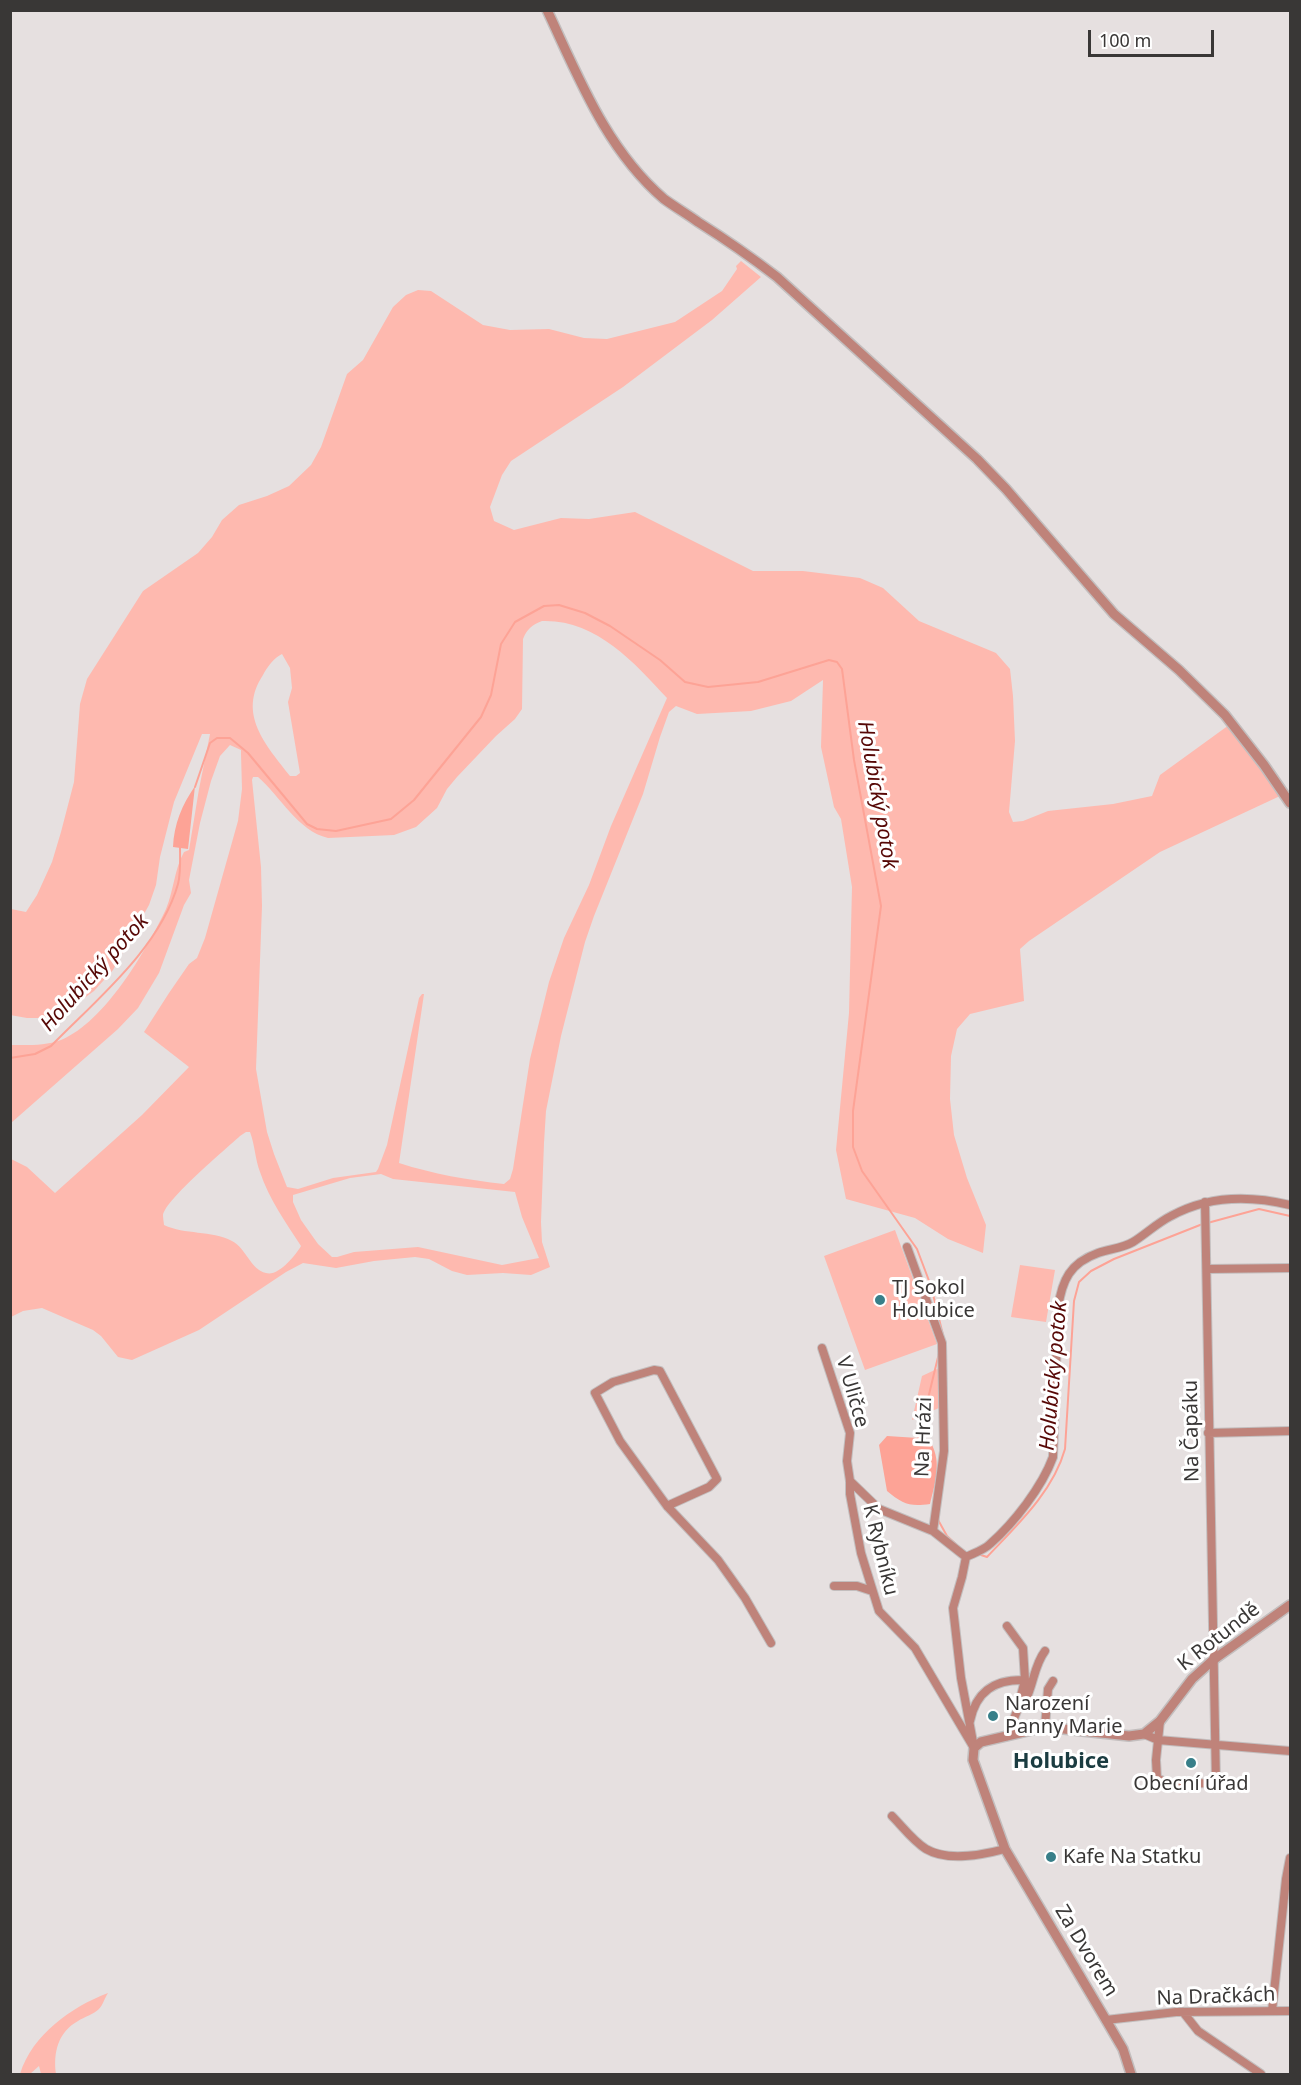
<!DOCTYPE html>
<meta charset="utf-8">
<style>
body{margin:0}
#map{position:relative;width:1301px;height:2085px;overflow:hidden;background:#e6e0e0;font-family:"Noto Sans",sans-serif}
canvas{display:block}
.frame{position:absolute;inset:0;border:12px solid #393736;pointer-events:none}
.scale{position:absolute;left:1088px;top:30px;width:126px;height:27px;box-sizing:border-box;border:3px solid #393736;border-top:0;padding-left:8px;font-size:18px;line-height:21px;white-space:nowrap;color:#393736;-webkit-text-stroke:4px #fff;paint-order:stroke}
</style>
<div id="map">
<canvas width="1301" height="2085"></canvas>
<div class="frame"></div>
<div class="scale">100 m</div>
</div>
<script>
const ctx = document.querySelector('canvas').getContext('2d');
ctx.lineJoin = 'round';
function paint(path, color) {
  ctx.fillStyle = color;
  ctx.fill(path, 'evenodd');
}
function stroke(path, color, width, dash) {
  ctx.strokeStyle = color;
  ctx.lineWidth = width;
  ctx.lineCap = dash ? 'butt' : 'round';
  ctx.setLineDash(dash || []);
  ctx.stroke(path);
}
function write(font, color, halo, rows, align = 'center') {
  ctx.font = font + ' "Noto Sans",sans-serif';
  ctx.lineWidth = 6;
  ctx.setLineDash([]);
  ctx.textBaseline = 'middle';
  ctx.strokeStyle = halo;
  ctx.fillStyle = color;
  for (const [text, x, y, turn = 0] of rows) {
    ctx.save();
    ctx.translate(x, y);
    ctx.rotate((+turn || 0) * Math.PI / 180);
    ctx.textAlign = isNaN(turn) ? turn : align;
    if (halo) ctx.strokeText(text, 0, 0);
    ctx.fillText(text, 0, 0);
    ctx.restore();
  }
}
paint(new Path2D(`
 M741 261 761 277 712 320 623 387 511 461 502 475 490 507 494 521 514 530 561 518 589 519 635 512 753 571H803L860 578 883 588 919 621 996 653 1010 669 1013 696 1015 741 1009 812 1013 822 1023 821 1048 811 1113 804 1152 796 1160 775 1229 725 1265 772 1280 796 1160 852 1029 941 1020 949 1024 1001 970 1014 957 1029 951 1056 950 1099 954 1135 967 1178 986 1225 983 1253 948 1239 915 1218 846 1199 836 1150 849 1013 852 887 841 819 834 807 821 747 823 680 791 701 751 711 697 714 676 706 669 712 660 737 643 794 594 916 585 942 561 1036 546 1111 544 1143 541 1222 542 1242 550 1267 531 1275 503 1273 467 1275 452 1271 429 1259 415 1257 374 1261 336 1268 303 1263 286 1272 199 1330 132 1360 118 1357 101 1336 93 1330 42 1308 23 1311 11 1317V1159L27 1167 55 1193 142 1115 189 1067 144 1032 169 993 189 964 197 958 205 938 238 821 242 789 241 754V750L230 745 220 756 211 781 200 823 189 880 191 893 184 905 159 973 138 1008 118 1029 11 1123V1045C27 1045 45 1046 61 1040 105 1022 146 951 166 909 174 890 174 870 184 852L189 850 199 789 210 734H202L174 802 160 857 156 885 149 905 113 970 94 991 79 1002 46 1018H27L10 1015 11 909 26 912 37 895 52 862 61 832 74 782 80 704 87 679 143 591 198 553 212 537 222 520 239 505 267 496 289 486 311 465 321 447 347 374 363 360 393 307 406 295 418 290 431 291 483 325 510 330 549 329 584 338 607 339 675 322 722 291 737 269 736 266ZM542 621C595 619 634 662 667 698L611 826 589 885 564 938 549 982 530 1059 513 1169 510 1179 504 1184C468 1180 433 1174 399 1163L424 994H422L419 998 387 1145 378 1169 376 1172 333 1178 298 1189 287 1187 274 1154 267 1132 256 1069 262 906 261 867 252 780 253 777H258C280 796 298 831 328 838L394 835 416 827 437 808 447 789 457 777 496 736 515 719 522 709 523 639C527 629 532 625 542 621ZM282 654 290 668 292 688 288 702 300 773 296 776H290C266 745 237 714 263 675 267 667 274 658 282 654ZM246 1132H250C255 1145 255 1159 260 1172 269 1199 286 1223 301 1246 296 1255 278 1277 266 1273 251 1270 246 1248 232 1241 211 1230 185 1235 164 1225 164 1223 163 1218 163 1215 166 1199 225 1150 240 1136ZM381 1174 393 1179 515 1192 522 1217 539 1258 502 1265 418 1247 354 1252 337 1257H332L318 1244 301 1220 293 1202V1195L350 1178Z
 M895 1230 937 1344 865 1370 824 1256Z
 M1020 1265 1055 1270 1046 1322 1011 1317Z
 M939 1368 941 1407 912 1420 922 1376Z
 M108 1993C105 1997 103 2005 99 2009 94 2014 84 2017 78 2021 58 2032 53 2053 56 2074H41L39 2066 30 2074H20C32 2035 71 2007 108 1993Z`), '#feb9af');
paint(new Path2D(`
 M195 786 188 849 173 847C174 824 182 805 195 786Z
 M887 1436 918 1438 931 1443C942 1463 935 1483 930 1504 909 1507 903 1504 887 1491L879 1445Z`), '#fda396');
stroke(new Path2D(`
 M195 787 210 743 217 738H230L248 753 307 824 317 829 336 831 391 819 414 800 481 717 491 695 501 644 515 622 544 606 559 605 585 613 610 626 660 660 685 682 708 687 758 682 829 660 837 662 842 669 854 760 881 906 853 1111V1147L862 1171 917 1249 931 1286 943 1335
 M10 1058 35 1054 51 1046C96 1000 160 948 178 884 181 873 180 859 180 847
 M918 1440 939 1353
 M937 1518 947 1536 957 1545
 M978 1554 987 1557C1017 1525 1053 1492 1065 1449L1074 1301 1079 1282 1091 1271 1114 1259 1200 1225 1259 1209 1290 1216`), '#fda396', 2);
const minor = new Path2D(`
 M907 1247 942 1343 944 1451 933 1531
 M1207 1269 1290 1268
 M822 1348 850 1433 847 1461 850 1481V1494L861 1553 879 1611 915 1648 974 1748
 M1208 1433 1290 1431
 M850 1481 879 1509 933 1531 966 1557
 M667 1506 709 1487 717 1479 660 1371 654 1370 613 1382 595 1393 620 1441 667 1506 718 1560 745 1598 771 1643
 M966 1557C974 1553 984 1550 990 1544 1014 1523 1042 1487 1053 1457L1058 1308C1062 1280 1070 1263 1098 1253 1110 1249 1123 1248 1133 1242 1146 1234 1157 1223 1171 1216 1209 1195 1249 1195 1290 1205
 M966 1557 962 1577 953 1608 961 1678 973 1742
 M834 1586H857L872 1591
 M1007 1626 1023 1648 1025 1680 1017 1711 1007 1736
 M1020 1708C1034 1691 1032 1668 1045 1651
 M970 1721C976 1691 995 1679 1025 1680
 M1160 1721 1156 1760 1157 1778 1169 1784 1216 1783 1205 1202
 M1045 1727 1048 1689 1053 1681
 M1144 1734 1158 1740 1290 1751
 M892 1816C902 1826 913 1841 926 1849 948 1862 982 1855 1005 1849
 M1272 2011 1286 1879 1290 1858
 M1183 2012 1198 2031 1261 2074
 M1106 2020 1176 2012 1290 2011`);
const tertiary = new Path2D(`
 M547 10C579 78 606 149 664 199 675 207 687 214 698 222 725 239 751 257 777 277L977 459 1006 489 1114 614 1179 670 1225 715 1264 765 1290 803
 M1131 2074 1123 2049 1106 2020 1005 1849 973 1760 974 1748 981 1742 1045 1727 1129 1736 1144 1734 1160 1721 1192 1679 1213 1660 1290 1605`);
stroke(minor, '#c3bebe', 10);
stroke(tertiary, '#c3bebe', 12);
stroke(minor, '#bf837a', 8);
stroke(tertiary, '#bf837a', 9);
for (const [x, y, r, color] of [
 [880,1300,6,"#387f89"],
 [993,1716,6,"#387f89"],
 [1191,1763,6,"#387f89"],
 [1051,1857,6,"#387f89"]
]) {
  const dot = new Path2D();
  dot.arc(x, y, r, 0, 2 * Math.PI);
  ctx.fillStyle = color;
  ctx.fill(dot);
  stroke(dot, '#fff', 2);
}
write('20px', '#393736', '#fff', [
 ["TJ Sokol",892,1288],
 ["Holubice",892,1311],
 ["Narození",1005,1704],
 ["Panny Marie",1005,1727],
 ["Obecní úřad",1191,1784,"center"],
 ["Kafe Na Statku",1063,1857]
], 'left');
write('20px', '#393736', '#fff', [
 ["V Uličce",852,1392,74],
 ["Na Čapáku",1192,1431,-91],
 ["Na Hrázi",924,1437,-88],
 ["K Rybníku",880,1550,76],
 ["K Rotundě",1219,1637,-38],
 ["Za Dvorem",1086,1951,59],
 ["Na Dračkách",1216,1997,-2]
]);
write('italic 21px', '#570806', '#fff', [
 ["Holubický potok",877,795,80],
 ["Holubický potok",95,973,-48],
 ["Holubický potok",1054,1376,-85]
]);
write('bold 22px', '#1b3c41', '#fff', [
 ["Holubice",1061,1762]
]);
</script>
